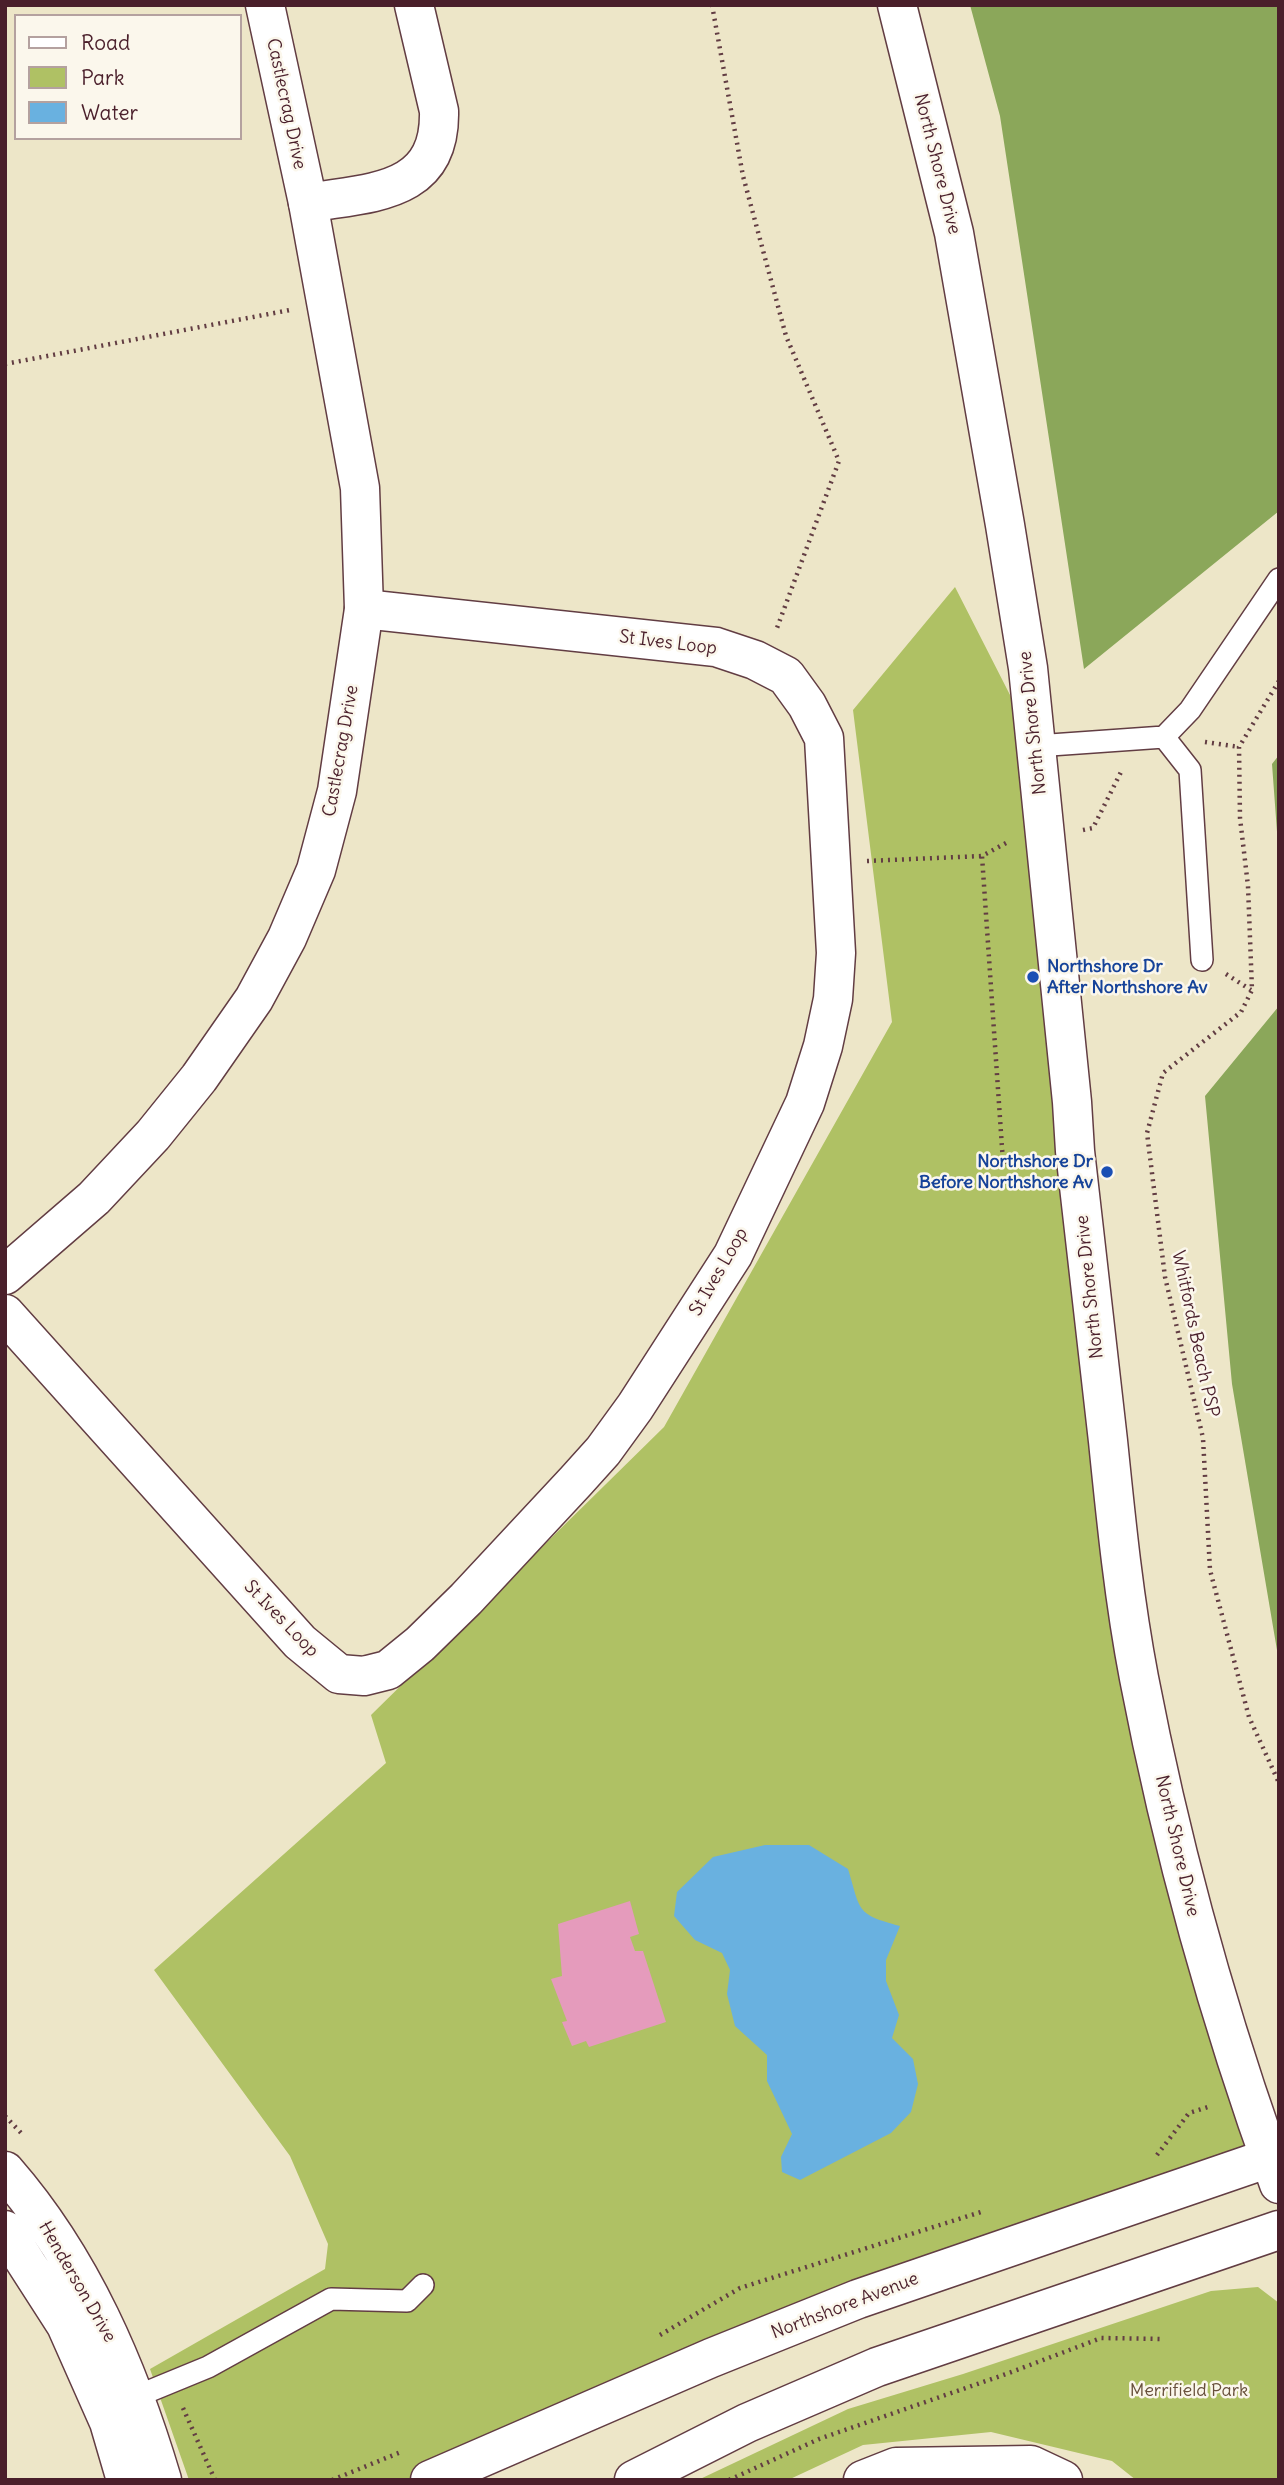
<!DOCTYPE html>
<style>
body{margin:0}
#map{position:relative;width:1284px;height:2485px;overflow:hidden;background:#ede6c8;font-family:Delius,sans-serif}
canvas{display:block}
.frame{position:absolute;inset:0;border:7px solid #4a1f2b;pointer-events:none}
.legend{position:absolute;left:14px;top:14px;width:228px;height:126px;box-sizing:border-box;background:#fbf7ec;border:2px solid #b4a19f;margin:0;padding:9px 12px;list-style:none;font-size:21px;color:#4a1f2b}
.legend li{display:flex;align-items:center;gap:14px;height:35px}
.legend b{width:35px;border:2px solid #b4a19f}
</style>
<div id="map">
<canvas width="1284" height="2485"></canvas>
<div class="frame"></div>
<ul class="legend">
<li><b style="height:9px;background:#fff"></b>Road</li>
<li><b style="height:19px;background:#afc164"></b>Park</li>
<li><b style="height:19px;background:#69b1e0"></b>Water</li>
</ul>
</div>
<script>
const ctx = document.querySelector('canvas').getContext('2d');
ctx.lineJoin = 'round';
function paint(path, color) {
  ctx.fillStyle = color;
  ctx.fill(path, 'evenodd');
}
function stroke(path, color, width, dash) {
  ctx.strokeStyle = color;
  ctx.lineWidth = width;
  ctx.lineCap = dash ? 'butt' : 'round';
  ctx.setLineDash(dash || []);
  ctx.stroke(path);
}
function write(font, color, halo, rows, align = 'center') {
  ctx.font = font + ' Delius,sans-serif';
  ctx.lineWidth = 5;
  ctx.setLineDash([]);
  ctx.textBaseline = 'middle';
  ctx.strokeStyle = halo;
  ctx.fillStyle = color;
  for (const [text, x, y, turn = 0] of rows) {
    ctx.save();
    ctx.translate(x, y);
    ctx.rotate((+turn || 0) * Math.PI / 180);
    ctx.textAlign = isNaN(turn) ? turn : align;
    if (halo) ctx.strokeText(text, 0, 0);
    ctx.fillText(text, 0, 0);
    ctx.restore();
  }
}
paint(new Path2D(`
 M955 587 1036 746 1139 1678 1269 2158 430 2480H189L150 2369 325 2269 328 2244 290 2156 154 1970 386 1763 371 1715 664 1427 892 1022 853 710Z
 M1258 2287 1279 2303V2480H1136L1112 2461 991 2432 863 2445 788 2480H698L848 2409 963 2374 1211 2291Z`), '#afc164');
paint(new Path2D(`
 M970 5H1279V511L1084 669 1000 116Z
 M1279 755V859L1272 764Z
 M1279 1006V1662L1232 1384 1205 1096Z`), '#8ba75a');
paint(new Path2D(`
 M765 1845H809L848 1869C861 1911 855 1914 900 1926L886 1960V1981L899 2015 892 2038 913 2059 918 2084 911 2112 891 2133 800 2180 782 2172 781 2157 792 2134 767 2081V2055L735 2026 727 1994 730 1970 722 1953 695 1940 674 1916 677 1892 713 1857Z`), '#69b1e0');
paint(new Path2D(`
 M630 1901 639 1934 630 1937 635 1951H643L666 2022 589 2047 586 2041 572 2046 562 2022 567 2021 551 1979 562 1976 558 1924Z`), '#e59bbc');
const service = new Path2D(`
 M1164 737 1190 770 1202 960
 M1036 746 1164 737 1190 710 1279 579
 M135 2397 208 2367 331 2299 407 2301 423 2285`);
const minor = new Path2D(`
 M308 203C370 192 441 195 439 111L414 5
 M5 1314 300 1642 339 1674 364 1676 388 1670 420 1644 466 1599 576 1481 603 1451 635 1407 733 1255 805 1103 823 1046 833 999 836 953 824 738 807 705 786 676 755 660 716 647 364 609
 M863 2480 896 2467 1031 2465 1063 2480`);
const tertiary = new Path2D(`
 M5 1275 94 1198 153 1135 199 1078 254 999 287 938 316 870 337 791 364 609 360 488 308 203 265 5
 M5 2171C82 2259 129 2369 162 2480
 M5 2230 66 2325 109 2422 126 2480
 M430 2480 711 2358 858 2299 1269 2158
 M634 2480 747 2423 877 2367 1279 2230`);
const secondary = new Path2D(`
 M897 5 954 233 1005 525 1028 668 1072 1102 1075 1151C1086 1248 1097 1344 1108 1441 1116 1520 1124 1600 1139 1678 1172 1850 1219 2019 1279 2184`);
stroke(service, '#623d43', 24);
stroke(minor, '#623d43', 41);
stroke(tertiary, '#623d43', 41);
stroke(secondary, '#623d43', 41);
stroke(new Path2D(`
 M712 5 743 176 786 336 839 461 777 628
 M5 364 290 310
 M1279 681 1239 747 1240 818 1248 886 1252 990 1241 1012 1163 1073 1147 1133 1165 1277 1203 1438 1210 1570 1249 1717 1279 1783
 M1205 742 1239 747
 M1083 830 1093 828 1122 770
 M1006 843 982 856 1003 1162 1038 1156
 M867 861 982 856
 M1226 974 1251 990
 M5 2116 24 2136
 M1157 2155 1189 2113 1211 2106
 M660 2335 740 2288 981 2212
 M183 2408 215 2480
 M332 2480 401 2452
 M729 2480 819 2439 1009 2373 1101 2338 1164 2339`), '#623d43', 4.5, [2, 5]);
stroke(service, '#fff', 21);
stroke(minor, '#fff', 38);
stroke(tertiary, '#fff', 38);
stroke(secondary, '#fff', 38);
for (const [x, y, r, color] of [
 [1033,977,7,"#1a4fb4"],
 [1107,1172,7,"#1a4fb4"]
]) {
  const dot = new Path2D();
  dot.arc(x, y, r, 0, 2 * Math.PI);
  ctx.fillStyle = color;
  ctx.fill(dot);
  stroke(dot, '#fbf7ec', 2.5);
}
write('18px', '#4a1f2b', '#fbf7ec', [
 ["Castlecrag Drive",286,104,78],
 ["North Shore Drive",937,164,76],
 ["St Ives Loop",668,643,7],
 ["North Shore Drive",1033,723,-96],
 ["Castlecrag Drive",341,751,-80],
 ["St Ives Loop",719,1272,-60],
 ["North Shore Drive",1090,1287,-96],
 ["Whitfords Beach PSP",1195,1334,78],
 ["St Ives Loop",281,1619,46],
 ["North Shore Drive",1177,1846,77],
 ["Henderson Drive",77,2282,60],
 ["Northshore Avenue",845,2306,-21]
]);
write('bold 18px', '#164399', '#fbf7ec', [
 ["Northshore Dr",1047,967],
 ["After Northshore Av",1047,988],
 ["Northshore Dr",1093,1162,"right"],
 ["Before Northshore Av",1093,1183,"right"]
], 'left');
write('18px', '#68503c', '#fbf7ec', [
 ["Merrifield Park",1189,2391]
]);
</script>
